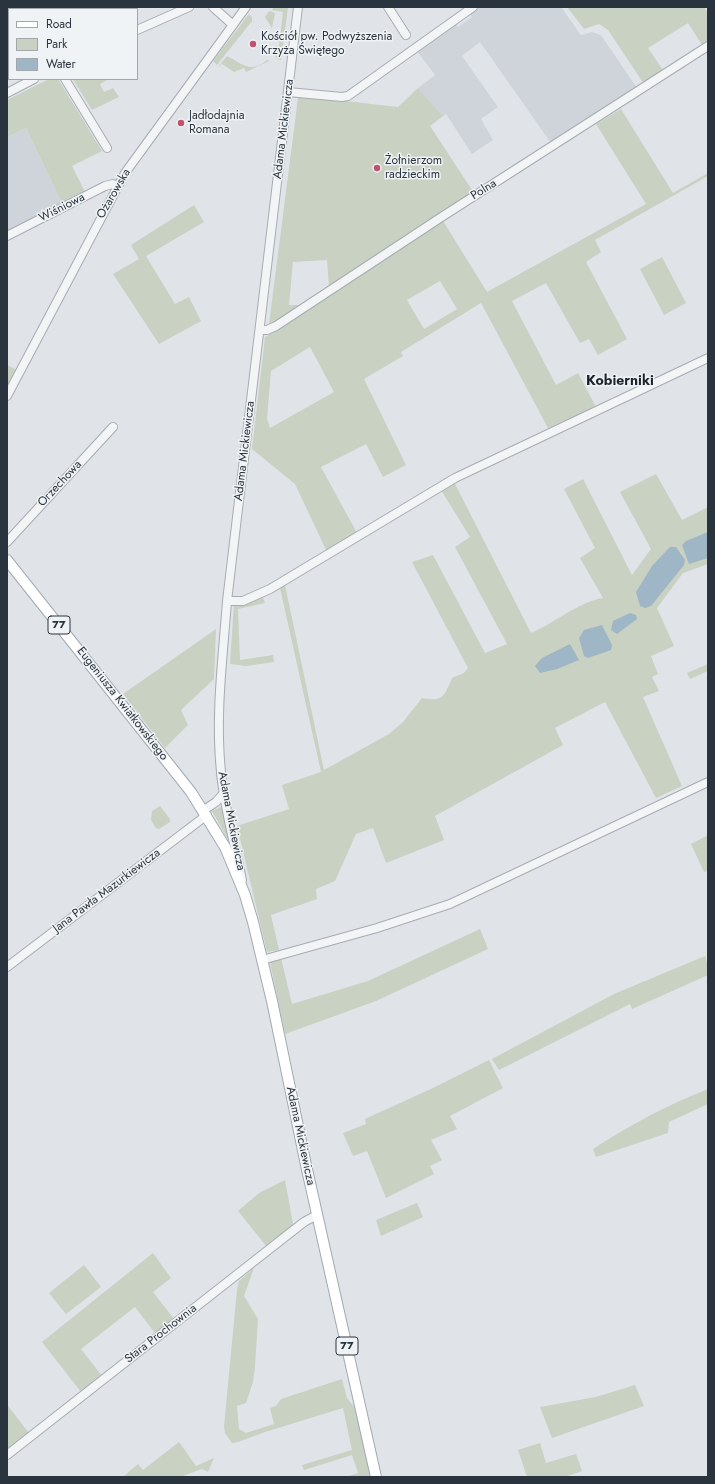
<!DOCTYPE html>
<meta charset="utf-8">
<style>
body{margin:0}
#map{position:relative;width:715px;height:1484px;overflow:hidden;background:#e0e4e8;font-family:Jost,sans-serif}
canvas{display:block}
.frame{position:absolute;inset:0;border:8px solid #2a343e;pointer-events:none}
.legend{position:absolute;left:8px;top:8px;width:130px;height:72px;box-sizing:border-box;background:#f0f3f5;border:1px solid #a1a7ac;margin:0;padding:5px 7px;list-style:none;font-size:12px;color:#2a343e}
.legend li{display:flex;align-items:center;gap:8px;height:20px}
.legend b{width:20px;border:1px solid #a1a7ac}
</style>
<div id="map">
<canvas width="715" height="1484"></canvas>
<div class="frame"></div>
<ul class="legend">
<li><b style="height:5px;background:#fff"></b>Road</li>
<li><b style="height:11px;background:#c8d1c2"></b>Park</li>
<li><b style="height:11px;background:#9eb6c5"></b>Water</li>
</ul>
</div>
<script>
const ctx = document.querySelector('canvas').getContext('2d');
ctx.lineJoin = 'round';
function paint(path, color) {
  ctx.fillStyle = color;
  ctx.fill(path, 'evenodd');
}
function stroke(path, color, width, dash) {
  ctx.strokeStyle = color;
  ctx.lineWidth = width;
  ctx.lineCap = dash ? 'butt' : 'round';
  ctx.setLineDash(dash || []);
  ctx.stroke(path);
}
function write(font, color, halo, rows, align = 'center') {
  ctx.font = font + ' Jost,sans-serif';
  ctx.lineWidth = 3;
  ctx.setLineDash([]);
  ctx.textBaseline = 'middle';
  ctx.strokeStyle = halo;
  ctx.fillStyle = color;
  for (const [text, x, y, turn = 0] of rows) {
    ctx.save();
    ctx.translate(x, y);
    ctx.rotate((+turn || 0) * Math.PI / 180);
    ctx.textAlign = isNaN(turn) ? turn : align;
    if (halo) ctx.strokeText(text, 0, 0);
    ctx.fillText(text, 0, 0);
    ctx.restore();
  }
}
paint(new Path2D(`
 M478 7H561L581 35 592 32 601 35 637 88 551 143 480 42 462 56 498 107 481 119 493 140 472 154 446 114 443 116 418 88 435 75 417 51 456 23 458 27 472 17 469 13Z
 M26 128 62 203 7 232V137Z`), '#cfd4da');
paint(new Path2D(`
 M274 7H288L281 60 277 59 274 54 275 46H279L283 12 272 10Z
 M567 7H704L708 14V41L702 45 688 23 648 48 663 70 644 84 608 30 599 24 584 29Z
 M269 11 275 13 272 28 265 17Z
 M249 14 252 17V21L217 65 213 61Z
 M227 56C243 64 250 74 267 60L269 61 246 72 244 68 234 72 222 64 218 67Z
 M49 79H58L102 151 72 166 85 192 62 203 26 128 7 137V100Z
 M73 79H109L100 84 104 92 113 88 119 97 92 110Z
 M418 88 443 116 430 126 474 193 329 287 327 260 293 262 289 305H302L272 325 269 324 298 98 310 97 398 107Z
 M621 109 673 193 708 173V176L595 240 601 252 586 262 627 339 598 355 589 339 580 343 546 283 512 301 556 385 578 373 596 407 548 428 481 303 401 352 403 356 364 379 406 465 383 477 366 444 321 467 357 533 327 552 295 484 252 449 265 337 269 335V331L443 221 487 292 646 204 596 124ZM440 281 457 309 424 329 407 300ZM310 347 334 392 270 428 267 418 271 371Z
 M194 205 204 222 146 256 175 304 189 297 201 321 159 344 113 274 139 259 131 245Z
 M662 257 686 303 664 315 640 269Z
 M7 365 17 370 7 388Z
 M656 474 682 520 708 507V564L683 573 657 608 674 646 651 656 658 674 652 677 659 691 643 697 682 786 656 798 605 702 555 728 563 745 435 816 444 840 386 863 373 828 356 834 335 881 316 889 317 899 271 915 279 950 267 952 237 826 289 809 282 785 321 772 280 588 285 585 324 770 389 734 403 722 422 698C443 702 444 697 452 678L464 673 468 668 412 562 433 555 485 653 507 644 455 547 470 537 441 490 454 482 531 633C555 623 576 603 603 598L580 558 595 548 564 489 583 479 632 575 651 549 620 492Z
 M262 595 265 603 238 609 240 660 273 655 274 662 246 666 230 664 234 603Z
 M216 629 214 679 181 710 188 725 165 748 123 694Z
 M708 664V671L690 679 687 673Z
 M160 806 170 819V822L159 829 156 828 151 820 152 811Z
 M223 806 230 843 212 811Z
 M708 835V871L704 872 691 844Z
 M480 929 488 949 376 1001 285 1034 270 962 281 958 292 1004 368 981Z
 M705 956 708 966V975L632 1009 630 1004 499 1070 492 1059 614 994Z
 M489 1060 503 1088 450 1116 457 1129 431 1140 442 1160 430 1166 434 1174 386 1198 367 1151 353 1156 343 1133 366 1124 365 1119 433 1088Z
 M708 1089V1104L669 1122 668 1133 596 1157 593 1149C630 1125 667 1105 708 1089Z
 M285 1180 293 1224H295L267 1247 238 1211 259 1193Z
 M417 1203 423 1217 381 1236 376 1220Z
 M153 1253 171 1278 153 1292 174 1319 155 1333 135 1307 81 1349 102 1376 81 1392 42 1342Z
 M84 1265 101 1287 66 1314 49 1293Z
 M254 1268 244 1296 258 1319 255 1367 253 1382 246 1403 237 1406 239 1429 246 1433 274 1424 270 1408 276 1406 281 1399 342 1379 347 1398 356 1409 371 1477H346L358 1473 352 1455 304 1470 302 1465 352 1450 343 1408 265 1432 238 1442 232 1443 225 1433 224 1426 237 1290 239 1281Z
 M635 1385 644 1406 552 1438 540 1407 596 1397Z
 M8 1406 29 1433 7 1450V1407Z
 M179 1442 196 1466 214 1458 208 1472 202 1469 180 1477H123L138 1464 143 1470Z
 M540 1443 546 1463 576 1454 582 1471 565 1477H527L518 1450Z`), '#c8d1c2');
paint(new Path2D(`
 M708 532V558L689 564 682 545 686 541Z
 M670 547H676L685 560 684 565 651 606 645 608 640 606 636 592 652 566Z
 M630 613 636 615 637 619 617 634 611 630 613 621Z
 M602 625 612 645 611 650 588 658 584 656 579 638 584 630Z
 M570 644 579 660 557 669 540 673 535 666 542 658Z`), '#9eb6c5');
const minor = new Path2D(`
 M21 7 22 9
 M101 7 102 9
 M213 7 233 25
 M388 7 406 35
 M137 30 189 7
 M65 79 107 148
 M288 92 342 97 348 96 473 7
 M7 93 34 79
 M7 236 105 186 113 184 117 186
 M260 330H267L276 326 440 218 708 46
 M7 396 125 173 246 7
 M7 542 113 427
 M227 601H243L270 589 455 478 708 358
 M204 810 216 802 224 793
 M242 880C235 844 224 808 221 772 215 715 223 657 227 601L298 7
 M262 960 377 928 450 904 708 782
 M7 967 207 815
 M7 1455 304 1222 317 1215`);
const major = new Path2D(`
 M7 560 191 792 225 847 245 895 253 922 272 1001 306 1165 376 1477`);
stroke(minor, '#a6acb2', 10);
stroke(major, '#a1aab2', 12);
stroke(minor, '#f3f4f6', 8);
stroke(major, '#fff', 10);
for (const [x, y, r, color] of [
 [253,44,4,"#c25070"],
 [181,123,4,"#c25070"],
 [377,168,4,"#c25070"]
]) {
  const dot = new Path2D();
  dot.arc(x, y, r, 0, 2 * Math.PI);
  ctx.fillStyle = color;
  ctx.fill(dot);
  stroke(dot, '#f0f3f5', 1.5);
}
for (const [x, y, w] of [
 [59,625,22],
 [347,1346,22]
]) {
  const box = new Path2D();
  box.roundRect(x - w / 2, y - 9, w, 18, 3);
  ctx.fillStyle = '#f0f3f5';
  ctx.fill(box);
  stroke(box, '#2a343e', 1);
}
write('bold 11px', '#2a343e', null, [
 ["77",59,625],
 ["77",347,1346]
]);
write('12px', '#2a343e', '#f0f3f5', [
 ["Kościół pw. Podwyższenia",261,37],
 ["Krzyża Świętego",261,51],
 ["Jadłodajnia",189,116],
 ["Romana",189,130],
 ["Żołnierzom",385,161],
 ["radzieckim",385,175]
], 'left');
write('12px', '#2a343e', '#f0f3f5', [
 ["Adama Mickiewicza",284,129,-83],
 ["Polna",484,190,-32],
 ["Ożarowska",114,194,-60],
 ["Wiśniowa",62,208,-27],
 ["Adama Mickiewicza",245,451,-83],
 ["Orzechowa",60,484,-47],
 ["Eugeniusza Kwiatkowskiego",122,704,52],
 ["Adama Mickiewicza",231,821,79],
 ["Jana Pawła Mazurkiewicza",107,891,-37],
 ["Adama Mickiewicza",300,1136,78],
 ["Stara Prochownia",161,1334,-38]
]);
write('bold 14px', '#1c252f', '#f0f3f5', [
 ["Kobierniki",620,382]
]);
</script>
